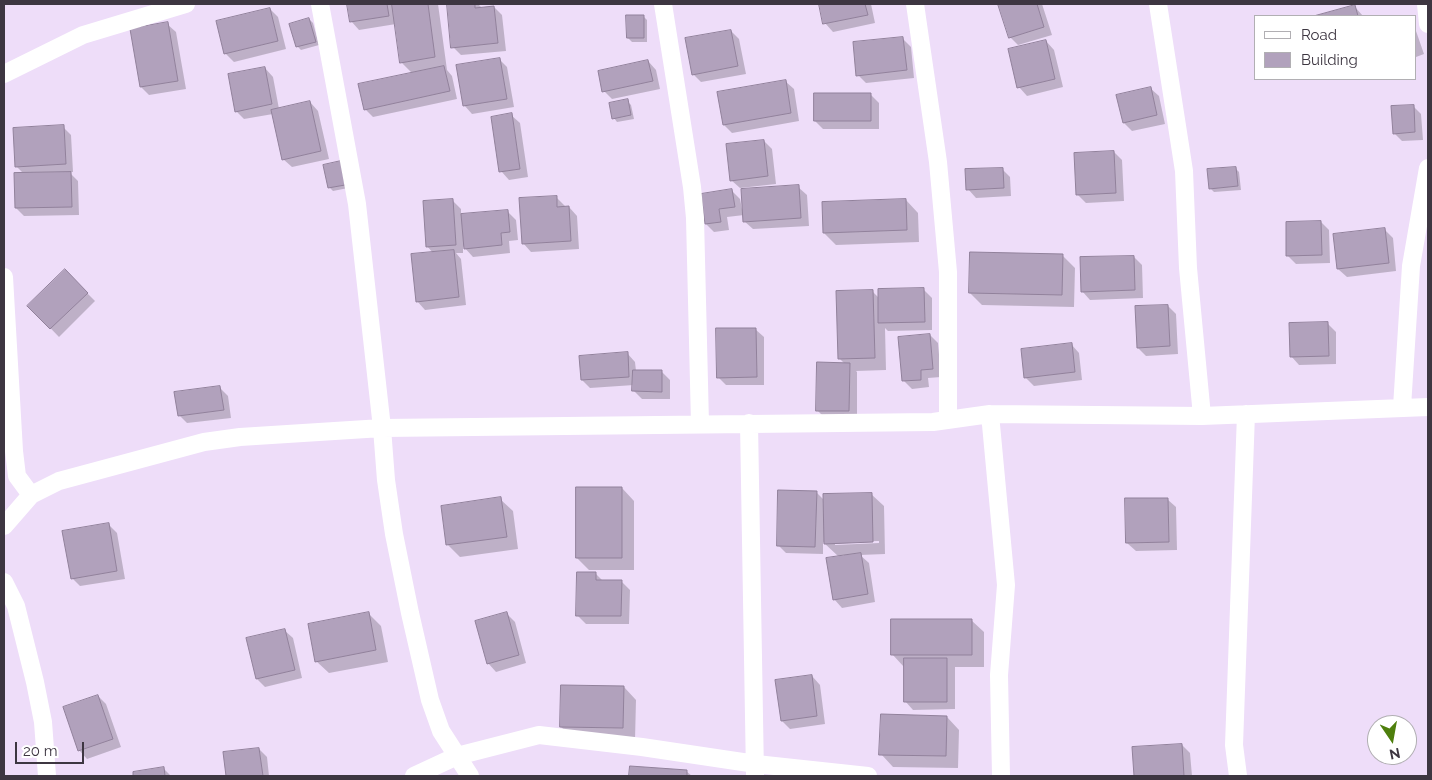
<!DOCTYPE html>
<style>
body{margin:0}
#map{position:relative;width:1432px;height:780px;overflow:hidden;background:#eeddf9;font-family:Raleway,sans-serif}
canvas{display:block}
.frame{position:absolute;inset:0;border:5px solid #3d3641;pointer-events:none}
.legend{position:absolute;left:1254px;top:15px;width:162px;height:65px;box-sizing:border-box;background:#fff;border:1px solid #b1afb3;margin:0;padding:6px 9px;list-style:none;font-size:15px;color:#3d3641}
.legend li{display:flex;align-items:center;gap:10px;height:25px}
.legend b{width:25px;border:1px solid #b1afb3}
.north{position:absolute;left:1367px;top:715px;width:50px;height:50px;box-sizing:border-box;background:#fff;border:1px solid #b1afb3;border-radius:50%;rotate:168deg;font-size:14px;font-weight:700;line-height:20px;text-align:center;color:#3d3641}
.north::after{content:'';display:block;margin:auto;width:18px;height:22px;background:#4e7f0d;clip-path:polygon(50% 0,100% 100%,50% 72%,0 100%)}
.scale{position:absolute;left:15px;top:742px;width:69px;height:22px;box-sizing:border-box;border:2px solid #3d3641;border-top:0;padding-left:6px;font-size:15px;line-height:18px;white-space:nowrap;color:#3d3641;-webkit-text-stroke:4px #fff;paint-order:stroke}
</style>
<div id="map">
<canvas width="1432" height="780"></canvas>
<div class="frame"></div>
<ul class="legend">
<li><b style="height:6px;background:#fff"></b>Road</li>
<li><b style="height:14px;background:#b1a1bc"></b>Building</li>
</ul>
<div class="north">N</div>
<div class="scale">20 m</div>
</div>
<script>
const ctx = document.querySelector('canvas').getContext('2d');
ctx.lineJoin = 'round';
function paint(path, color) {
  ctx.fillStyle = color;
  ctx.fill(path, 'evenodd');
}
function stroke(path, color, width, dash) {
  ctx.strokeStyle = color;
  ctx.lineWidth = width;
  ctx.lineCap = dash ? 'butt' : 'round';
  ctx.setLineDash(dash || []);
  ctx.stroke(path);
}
paint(new Path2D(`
 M348 4H438L447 70 452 76 457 99 373 117 365 109 413 74 402 63 396 24 359 30 351 21Z
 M448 4H478L482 8 494 7 502 15 506 51 461 55 453 47Z
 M821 4H871L875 23 833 32 825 23Z
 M999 4H1042L1052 35 1018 45 1010 37Z
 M1355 7 1363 16H1319Z
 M270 9 278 17 286 49 234 62 225 53Z
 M643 16 647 20V42H632L628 38Z
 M309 19 313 23 319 45 301 50 297 46Z
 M167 24 176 32 186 89 149 95 141 87 131 30Z
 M731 31 739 39 746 74 701 82 693 74Z
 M1416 31 1424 54 1416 57Z
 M903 39 911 47 914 78 866 83 858 75Z
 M1046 41 1054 50 1063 87 1027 96 1019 87Z
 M499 59 507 67 514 107 472 114 464 105Z
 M648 61 656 70 660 89 612 99 604 91Z
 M265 68 273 77 279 109 310 102 318 111 329 159 292 167 283 159 273 114 244 119 236 111Z
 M785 81 794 89 799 121 732 133 724 125Z
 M1150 88 1159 96 1165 124 1132 131 1124 123Z
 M871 95 879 103V129H823L815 121Z
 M627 101 631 105 634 119 617 122 614 118Z
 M1413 106 1421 114 1423 140 1402 141 1394 133Z
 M511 115 520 123 528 177 509 180 501 171Z
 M63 127 71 135 73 172H69L78 181 79 215 24 216 16 208 24 174 16 166Z
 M764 141 772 149 776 184 740 188 731 180Z
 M1114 152 1122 160 1124 201 1086 203 1077 194Z
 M324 165 348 188 333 191 329 187Z
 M1235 168 1239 172 1241 190 1214 192 1210 188Z
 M1002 169 1010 177 1011 196 976 198 968 189Z
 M798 187 807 195 809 226 753 229 744 221V215L727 217 729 230 714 232 706 224 702 195 732 191 740 199 742 209Z
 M556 197 565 206V208L569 207 577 216 579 249 531 252 523 243Z
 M452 200 461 209V215L507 211 516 220 518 240 509 241 510 253 473 257 463 246V253H456L461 259 466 305 425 310 417 301 433 253 427 246Z
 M906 200 918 213 919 242 836 245 824 233Z
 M1321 222 1329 230 1330 263 1296 264 1288 256Z
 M1384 229 1393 238 1396 271 1347 277 1338 269 1334 235Z
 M1062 255 1075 268 1074 307 982 305 970 293Z
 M1134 257 1142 265 1143 298 1090 300 1082 291Z
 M65 271 95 301 59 337 29 306Z
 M924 290 932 298V330L888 331 885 328 886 370 856 371 857 372V419H826L817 410 845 364 839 358 873 292 879 298Z
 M1168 306 1176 314 1178 354 1146 356 1138 348Z
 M1328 324 1336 332V364L1299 365 1291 356Z
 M755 329 764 337V385H726L718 377Z
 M930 335 938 343 941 377 928 378 929 387 912 389 904 381Z
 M1071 344 1079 353 1082 380 1034 386 1025 377Z
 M627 353 635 362 636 371H661L670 380V399H642L634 391V385L590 388 582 380Z
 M220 388 228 396 231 418 187 423 179 415Z
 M622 488 634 501V570H589L577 558Z
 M816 492 824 500 871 494 884 506 885 554 860 555 869 563 875 602 842 608 834 599 844 555 838 556 823 542V554L786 553 778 545ZM879 541V543L835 545V542Z
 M500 499 513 511 518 549 460 557 448 545 442 507Z
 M1167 499 1176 507 1177 550 1136 551 1127 543Z
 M109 525 117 533 125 579 80 586 72 578Z
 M596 574 603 581H621L630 590 629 624H586L578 616Z
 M369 614 381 626 388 662 329 673 316 661Z
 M507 614 515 622 526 663 496 672 488 663Z
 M971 620 984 632V667H955V709L913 710 905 701 904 667 892 654Z
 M284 630 293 638 302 678 265 687 257 679Z
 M812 676 820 685 825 724 790 729 782 721Z
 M624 687 636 700 635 740 574 739 561 727Z
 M98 696 106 704 121 747 87 759 79 750Z
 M947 717 959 730 958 768 893 767 881 754Z
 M1182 745 1190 753 1192 776H1135L1133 748Z
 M259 749 267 757 269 776H227L224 753Z
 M163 768 171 776H135L134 773Z
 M631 768 686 771 692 776H631Z`), '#0003');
const building = new Path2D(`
 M347 4H387L389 16 350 22Z
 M392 4H428L435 57 400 63Z
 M447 4H475V8L494 6 498 43 451 48Z
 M819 4H865L868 15 823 24Z
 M998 4H1037L1044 27 1009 38Z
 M1355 5 1358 16H1314Z
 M270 8 278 41 224 54 216 21Z
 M626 15H644V38H627Z
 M309 18 316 42 296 47 289 24Z
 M168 22 178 81 140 87 130 29Z
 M731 30 738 66 692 75 685 38Z
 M903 37 907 70 856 76 853 42Z
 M1046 40 1055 79 1017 88 1008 49Z
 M500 58 507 99 463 106 456 65Z
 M648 60 653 81 602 92 598 71Z
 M444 66 450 91 364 110 358 84Z
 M265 67 272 104 235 112 228 74Z
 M786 80 791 113 723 125 717 92Z
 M1151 87 1157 115 1123 123 1116 95Z
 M814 93H871V121H814Z
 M628 99 631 115 612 119 609 103Z
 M310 101 321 151 282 160 271 110Z
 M1414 105 1415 132 1393 134 1391 106Z
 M512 113 520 169 499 172 491 117Z
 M64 125 66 164 15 167 13 128Z
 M764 140 768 176 730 181 726 144Z
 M1114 151 1116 193 1076 195 1074 153Z
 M341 161 345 185 328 188 323 165Z
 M1236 167 1238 186 1209 189 1207 169Z
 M1003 168 1004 188 966 190 965 169Z
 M71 172 72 207 15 208 14 173Z
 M799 185 801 218 743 222 741 189Z
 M732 189 735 207 719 209 721 222 705 224 701 194Z
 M557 196V207L569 206 571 241 522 244 519 198Z
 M453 199 456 245 426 247 423 201Z
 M906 199 907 230 823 233 822 202Z
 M508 210 510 232 501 233 502 245 464 249 461 214Z
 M1321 221 1322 255 1286 256V222Z
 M1385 228 1389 263 1337 269 1333 234Z
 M454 250 459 297 416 302 411 254Z
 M970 252 1063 254 1062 295 969 293Z
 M1134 256 1135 290 1081 292 1080 257Z
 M65 269 88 293 50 329 27 306Z
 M924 288 925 322 878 323V289Z
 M873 290 875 358 838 359 836 291Z
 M1168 305 1170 346 1137 348 1135 306Z
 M1328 322 1329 356 1290 357 1289 323Z
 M716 328H756L757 377 717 378Z
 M930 334 933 369 921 370V380L902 381 898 337Z
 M1072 343 1075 372 1024 378 1021 349Z
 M628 352 629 377 581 380 579 356Z
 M817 362 850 363 849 411H816Z
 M633 370H662V392L632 391Z
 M220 386 224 410 178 416 174 392Z
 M576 487H622V558H576Z
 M778 490 817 491 815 547 777 546Z
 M872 493 873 542 824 544 823 494Z
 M501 497 507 537 446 545 441 506Z
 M1125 498H1168L1169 542 1126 543Z
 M109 523 117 571 71 579 62 531Z
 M861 553 868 594 833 600 826 558Z
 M577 572H596V580H622L621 616H576Z
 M369 612 376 650 315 662 308 624Z
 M507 612 519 655 487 664 475 621Z
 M891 619H972V655H891Z
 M285 629 295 670 256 679 246 638Z
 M904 658H947V702H904Z
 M812 675 817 716 781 721 775 680Z
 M561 685 624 686 623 728 560 727Z
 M98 695 113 739 78 751 63 707Z
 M881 714 947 716 946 756 879 755Z
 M1182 744 1184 776H1134L1132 747Z
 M259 748 263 776H226L223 752Z
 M630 766 687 770V776H629Z
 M164 767 165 776H133V772Z`);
paint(building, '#b1a1bc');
stroke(building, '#91819b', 1);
stroke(new Path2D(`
 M320 4 357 204 382 428 386 480 394 534 410 613 430 700 441 731 470 776
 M663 4 692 187 695 218 700 424
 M915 4 938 162 948 272V420
 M1158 4 1184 171 1188 268 1202 416
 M1426 4 1428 24
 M4 74 83 35 186 4
 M4 277 14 451 17 476 31 495
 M1402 407 1411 266 1428 168
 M990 414 1006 585 999 675 1001 776
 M749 423 755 775
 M4 526 31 495 59 481 204 442 240 437 382 428 933 422 990 414 1202 416 1428 407
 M4 582 16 606 35 682 43 722 47 776
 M414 776 457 756 539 735 642 747 756 764 868 776
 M1238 776 1234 745 1246 414`), '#fff', 18);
</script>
